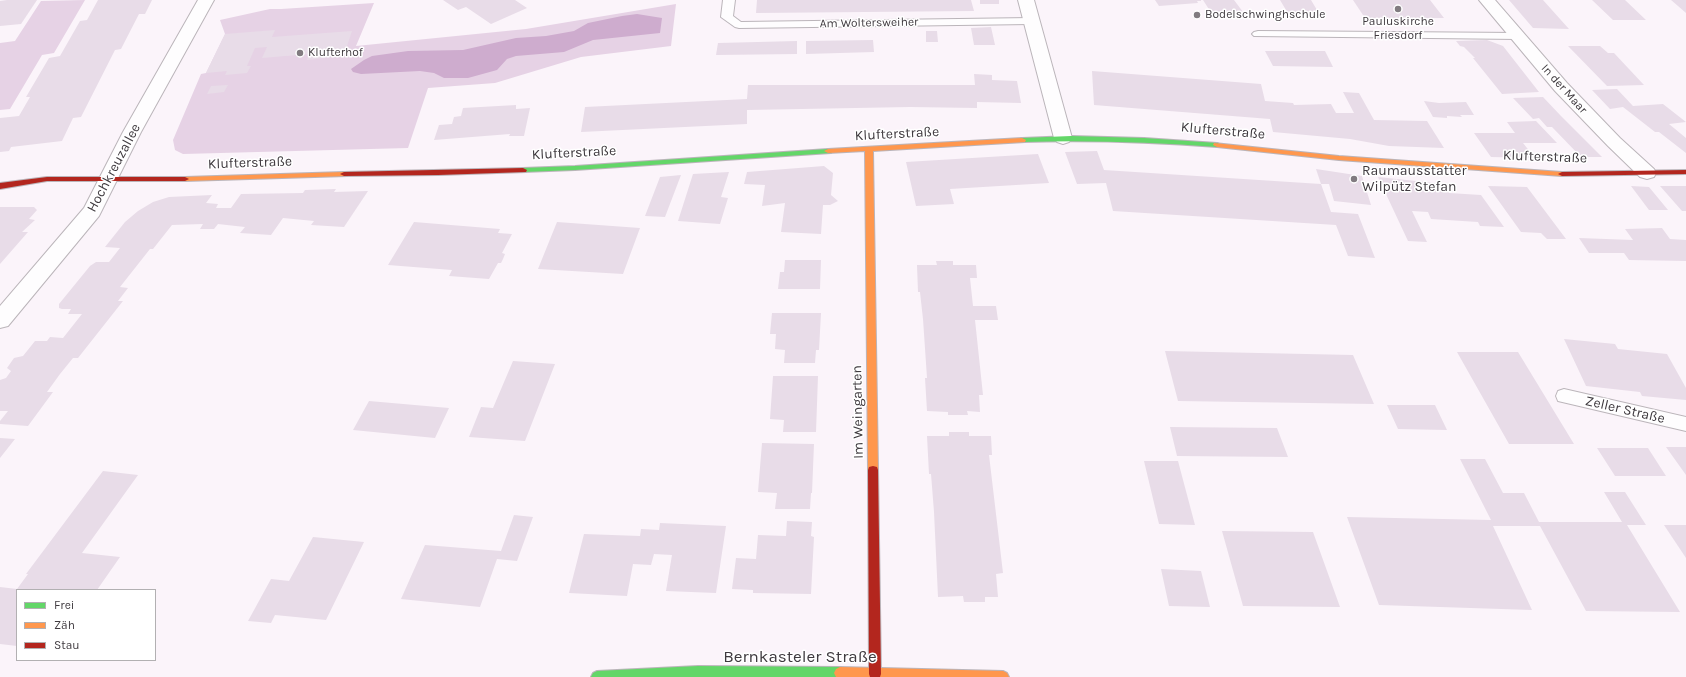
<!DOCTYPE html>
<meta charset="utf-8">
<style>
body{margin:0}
#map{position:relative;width:1686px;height:677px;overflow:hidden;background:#fbf4fa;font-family:Karla,sans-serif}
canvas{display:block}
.legend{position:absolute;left:16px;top:589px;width:140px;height:72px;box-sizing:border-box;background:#fff;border:1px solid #b2b0b2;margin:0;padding:5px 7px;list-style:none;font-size:12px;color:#3f3a3f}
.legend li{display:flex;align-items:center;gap:8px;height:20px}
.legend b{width:20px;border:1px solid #b2b0b2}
</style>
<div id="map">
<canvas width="1686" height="677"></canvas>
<ul class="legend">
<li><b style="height:5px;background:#63d668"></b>Frei</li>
<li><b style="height:5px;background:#ff974d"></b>Zäh</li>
<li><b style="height:5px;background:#b3261e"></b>Stau</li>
</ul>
</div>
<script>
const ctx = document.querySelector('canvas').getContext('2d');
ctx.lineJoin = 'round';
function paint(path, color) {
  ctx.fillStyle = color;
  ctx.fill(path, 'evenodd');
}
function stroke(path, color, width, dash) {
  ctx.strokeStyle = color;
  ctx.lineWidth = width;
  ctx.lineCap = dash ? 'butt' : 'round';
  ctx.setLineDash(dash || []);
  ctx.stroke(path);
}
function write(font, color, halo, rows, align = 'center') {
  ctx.font = font + ' Karla,sans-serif';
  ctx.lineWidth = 3;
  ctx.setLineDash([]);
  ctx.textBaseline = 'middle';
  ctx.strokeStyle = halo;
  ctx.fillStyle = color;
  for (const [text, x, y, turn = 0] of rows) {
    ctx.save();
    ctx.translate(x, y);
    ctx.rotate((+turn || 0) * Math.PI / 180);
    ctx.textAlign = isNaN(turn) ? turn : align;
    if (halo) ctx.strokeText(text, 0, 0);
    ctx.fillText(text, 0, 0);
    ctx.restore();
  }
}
paint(new Path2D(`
 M85 0 54 53 42 55 10 109 0 110V43L15 41 41 1Z
 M374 3 356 46 526 29 676 4 671 46 581 57 495 83 428 88 408 148 183 154 175 150 173 140 201 74 206 73 225 34 220 20 270 9H281Z`), '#e6d2e5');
paint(new Path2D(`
 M637 14 662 18 660 33 593 40 564 52 516 56 507 59 497 70 468 78H444L434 73 420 71 361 74 353 72 351 69 364 60 372 56 408 51 463 50 516 38 546 36 574 31 588 23 622 16Z`), '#ceacce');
paint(new Path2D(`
 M7 0H37L21 24 0 26V1Z
 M98 0H152L145 14H139L121 49 115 50 81 117 73 118 62 141 11 147 9 151 0 152V118L19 116 30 97H26L49 58 60 56 80 21 87 20Z
 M443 0H515L527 8 491 24 466 7 458 10Z
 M757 0H971L974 11 756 13Z
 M980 0H999V4H980Z
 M1155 0H1201V1H1197L1198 3 1159 6Z
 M1203 0H1234L1243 12 1212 14Z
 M1280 0H1311L1320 15H1289Z
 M1353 0H1430L1444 18H1365Z
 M1509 0H1543L1569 29 1533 28Z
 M1592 0H1625L1646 20H1613Z
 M1671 0H1686V13L1678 6Z
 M991 27 995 45H974L971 28Z
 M275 30 272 37 352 31 345 52 326 54 324 58 307 60 309 54 262 58 267 47 255 48 247 66H251L247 73 225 75 227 71 206 73 225 34Z
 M926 31H937L938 42H926Z
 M873 40 874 52 806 54V41Z
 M1487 40 1503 46 1539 92 1502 94 1473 58H1475L1464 47 1460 46 1456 41Z
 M797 41V54L716 55 718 43Z
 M1568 46H1600L1608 53H1614L1644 85 1607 86Z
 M1265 51H1325L1333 67 1273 66Z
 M1092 71 1261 84 1265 101 1293 103 1294 105 1331 104 1336 113H1354L1343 92 1359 93 1374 120 1427 121 1444 148 1389 146 1350 139 1273 132 1270 119 1094 105Z
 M974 74 992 75V80L1017 81 1021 103 977 102V108L910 107 747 110V124L581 132 585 107 747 99 748 85H975Z
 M228 85 224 92 207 94 211 86Z
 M1617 89 1633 106 1663 104 1686 122 1669 124 1686 138V153L1659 132H1655L1623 107 1610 109 1592 90Z
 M1543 97 1561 116 1602 157H1581L1552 127H1547L1539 118 1533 119 1513 98Z
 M1424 101 1439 103 1466 102 1474 115H1460L1462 117 1447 116V118L1433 117Z
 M516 105V109L530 108 524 136H509L510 134 434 140 439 125 452 124 454 117 461 116 463 108Z
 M1536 121 1557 143H1523L1535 158 1491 157 1474 133H1515L1507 122Z
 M1097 151 1104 170 1321 184 1331 212 1358 214 1375 258 1348 256 1336 225 1113 211 1106 183 1077 184 1065 152Z
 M1038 154 1049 183 950 189 954 204 916 206 906 162Z
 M824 166 833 173 831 195 838 201 830 205H823L821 234 781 232 785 203 762 206 765 185 744 184 747 172Z
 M1316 169 1362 176 1371 205 1334 201 1329 184H1321Z
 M729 172 721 197 728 198 720 224 678 221 693 174Z
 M681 175 665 217 645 216 660 177Z
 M1378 177 1444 184 1449 193 1481 195 1504 227 1480 226 1478 222 1431 219 1428 212 1412 211 1427 242 1408 241Z
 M1488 186 1527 187 1566 239H1547L1541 233 1521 232Z
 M1631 186 1649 187 1668 210H1649Z
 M1660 186H1686V211H1682Z
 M336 189 334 192 368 191 344 227 311 225 314 221 283 218 271 235 240 233 245 227 218 224 214 229H200L203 224 172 225 153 249H150L120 287 128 288 118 301H123L78 358H73L60 374 47 392H53L28 426 0 424V421L8 411H0V380L6 378 11 371 7 368 14 358 23 356 35 341H47L50 337 63 338 82 314H68L71 309H62L59 308V304L90 266 96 262H109L120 248 105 247 125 222 138 211 153 202 169 197 212 195 206 203 218 204 216 208H231L241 194 303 193 305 190Z
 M0 207H34L37 210 29 219 35 220 22 232H28L0 264Z
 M414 222 500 229 498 233 512 234 502 253 505 254 503 259 501 263H498L489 279 449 276 452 270 388 265Z
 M557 222 640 228 623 274 538 269Z
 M1662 228 1670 239 1686 240V261L1629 260 1624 253H1589L1579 238 1633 240 1625 229Z
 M785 260H821L820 289H778L780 272H784Z
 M936 261H953V265H976L977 278H970L973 306H996L998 320H975L983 395H979L980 412 967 411 968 415H948V412L927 411 925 378H927L923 319 920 292H918L917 265H937Z
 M772 313H821L819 350H816L815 363H784L785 350 775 349 776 334H770Z
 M1564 339 1615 344 1618 349 1667 354 1686 388V400L1642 396 1640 392 1586 386Z
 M1165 351 1353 355 1374 404 1178 401Z
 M1457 352H1518L1574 444H1509Z
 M513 361 555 364 525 441 469 437 481 407 493 408Z
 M773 376H818L816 432H783L784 420 770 419Z
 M369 401 449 408 435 438 353 430Z
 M1387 405H1435L1447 430 1398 429Z
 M1170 427 1277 428 1288 457 1177 456Z
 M949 432H969V436H991L992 455H989L1003 573 996 574 998 597H985V602H964L963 596 938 597 934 512 931 474H929L927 436H949Z
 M0 438 15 439 0 458Z
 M762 443 814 444 812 493H811L810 509H775L777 493 758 492Z
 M1666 447H1686V475Z
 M1597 448H1648L1666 476H1615Z
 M1460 459H1485L1503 493H1524L1539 522H1622L1604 492H1625L1646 525H1627L1680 612 1586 611 1540 526H1493L1532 610 1379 605 1347 517 1491 520Z
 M1144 461H1178L1195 525 1159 524Z
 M103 471 138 475 82 553 120 557 97 590H17V646L0 644V587L17 589 28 574H26Z
 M514 515 533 517 517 561 497 559 480 607 401 599 425 545 501 551Z
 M787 521 812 522 811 536 814 537 811 594 753 593V590L732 589 736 558 756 559 758 535 786 536Z
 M660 523 726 526 716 593 666 591 672 555 654 554 651 565 633 564 627 596 569 593 584 534 640 536 641 529 659 530Z
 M1664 525H1686V558Z
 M1222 531 1313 532 1340 607 1243 606Z
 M313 537 364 542 326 620 275 615 271 623 248 621 271 579 289 581Z
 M1161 569 1201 571 1210 607 1169 606Z`), '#e8dce8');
const lane = new Path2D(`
 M723 0H735L733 16 741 22 1031 18 1035 19 1037 21 1035 23 1031 24 739 28 735 27 721 17Z
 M1258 31 1518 33 1522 34 1524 36 1522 38 1518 39 1254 36 1252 34 1254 32Z
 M1564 389 1686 417V431L1558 401 1556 396 1558 391Z`);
const street = new Path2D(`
 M198 0H214L141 132 99 216 8 326 0 328V306L84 208 123 132Z
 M1018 0H1034L1072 138 1069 142 1063 144 1057 142 1054 138Z
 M1479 0H1495L1567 83 1620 138 1654 169 1656 173 1654 177 1647 179 1640 177 1608 146 1555 91Z`);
const fast = new Path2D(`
 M1071 136 1144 138 1217 143 1221 145 1217 147C1152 142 1087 140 1022 142L1018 140 1022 138Z
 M828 149 832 151 831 153 575 170 523 172 519 170 523 168 575 166Z
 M698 666 840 667 844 669 846 673 844 677H591L593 673 597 671Z`);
const slow = new Path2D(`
 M1022 138 1026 140 1025 142 873 151 878 470 877 473 873 474 869 473 868 470 865 151 828 153 824 151 828 149Z
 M1214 143 1339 156 1562 172 1566 174 1562 176 1339 160 1217 147 1213 145Z
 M344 172 348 174 347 176 185 181 181 179 185 177Z
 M840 667 1003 671 1007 673 1009 677H836L834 673 836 669Z`);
const jam = new Path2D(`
 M523 168 527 170 526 172 438 175 344 176 340 174 344 172Z
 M1686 170V174L1562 176 1558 174 1562 172Z
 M47 177H185L189 179 185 181H47L0 189V183Z
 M873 466 877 467 878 470 881 674 880 677H870L869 674 868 470 869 467Z`);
stroke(lane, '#bbb5ba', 2);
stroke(street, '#bbb5ba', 2);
stroke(fast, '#bbb5ba', 2);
stroke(slow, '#bbb5ba', 2);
stroke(jam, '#bbb5ba', 2);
paint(lane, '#fefdfe');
paint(street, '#fefdfe');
paint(fast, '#63d668');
paint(slow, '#ff974d');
paint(jam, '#b3261e');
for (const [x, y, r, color] of [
 [1398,9,4,"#817b80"],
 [1197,15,4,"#817b80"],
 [300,53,4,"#817b80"],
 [1354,179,4,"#817b80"]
]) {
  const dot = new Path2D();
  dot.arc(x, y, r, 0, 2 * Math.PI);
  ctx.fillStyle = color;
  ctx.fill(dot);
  stroke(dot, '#fff', 1.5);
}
write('12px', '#3f3a3f', '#fff', [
 ["Bodelschwinghschule",1205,15],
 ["Pauluskirche",1398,22,"center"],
 ["Friesdorf",1398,36,"center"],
 ["Klufterhof",308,53]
], 'left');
write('12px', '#3f3a3f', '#fff', [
 ["Am Woltersweiher",869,23,-1],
 ["In der Maar",1564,89,48]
]);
write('14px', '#3f3a3f', '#fff', [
 ["Klufterstraße",1223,131,5],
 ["Klufterstraße",897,134,-3],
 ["Klufterstraße",574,153,-3],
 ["Klufterstraße",1545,157,2],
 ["Klufterstraße",250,163,-2],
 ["Hochkreuzallee",114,168,-62],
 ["Zeller Straße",1625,410,13],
 ["Im Weingarten",858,412,-91]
]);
write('14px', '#3f3a3f', '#fff', [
 ["Raumausstatter",1362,171],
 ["Wilpütz Stefan",1362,187]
], 'left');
write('17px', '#3f3a3f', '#fff', [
 ["Bernkasteler Straße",800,657]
]);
</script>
